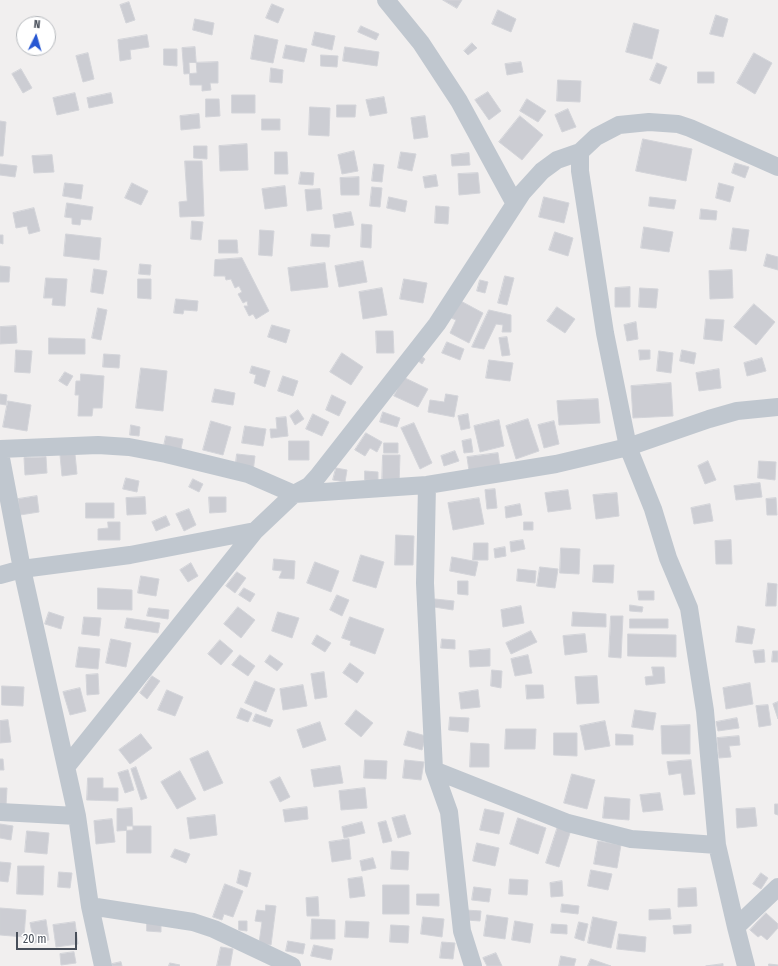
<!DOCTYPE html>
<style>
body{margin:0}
#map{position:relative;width:778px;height:966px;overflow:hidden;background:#f1efef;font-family:"Fira Sans Condensed",sans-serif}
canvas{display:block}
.north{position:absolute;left:16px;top:16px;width:40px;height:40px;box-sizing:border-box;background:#fff;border:1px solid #b6b9bd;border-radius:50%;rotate:5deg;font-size:11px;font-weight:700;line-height:16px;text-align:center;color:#484f5a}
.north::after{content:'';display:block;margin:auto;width:14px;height:18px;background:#2757d2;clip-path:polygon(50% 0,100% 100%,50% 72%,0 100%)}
.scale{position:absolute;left:16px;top:932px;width:61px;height:18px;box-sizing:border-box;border:2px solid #484f5a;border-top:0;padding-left:5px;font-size:12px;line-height:14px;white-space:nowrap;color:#484f5a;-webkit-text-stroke:3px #fff;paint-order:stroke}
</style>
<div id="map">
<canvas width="778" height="966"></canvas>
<div class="north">N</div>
<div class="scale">20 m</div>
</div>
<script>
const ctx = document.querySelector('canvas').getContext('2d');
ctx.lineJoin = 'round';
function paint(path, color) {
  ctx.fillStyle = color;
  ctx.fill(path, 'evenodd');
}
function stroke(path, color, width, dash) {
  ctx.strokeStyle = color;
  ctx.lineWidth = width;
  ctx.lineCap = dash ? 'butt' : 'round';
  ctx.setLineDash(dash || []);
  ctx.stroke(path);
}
const building = new Path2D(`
 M443 0H462L457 8Z
 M129 2 135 20 126 23 120 5Z
 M272 4 284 9 278 23 266 18Z
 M498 10 516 19 511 32 492 24Z
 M716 15 728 19 723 37 710 34Z
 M195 19 214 23 212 35 193 30Z
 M634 23 659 30 652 59 626 52Z
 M361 26 379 34 376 40 358 32Z
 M315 32 335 36 332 50 312 45Z
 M147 35 149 47 130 50 131 59 120 61 118 40Z
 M255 35 278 40 273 63 251 59Z
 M472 43 477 48 468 55 464 51Z
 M286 45 307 49 304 62 283 58Z
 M195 47 197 73 184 74 182 48Z
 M345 47 379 52 377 66 343 61Z
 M164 49H177V66L164 65Z
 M88 53 94 79 83 82 76 56Z
 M754 53 772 63 755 94 737 83Z
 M321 55 338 56 337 67 321 66Z
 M218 62V83H210L211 90 202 91V85H190L189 63Z
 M521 62 523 72 507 75 505 64Z
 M657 63 667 67 660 84 650 80Z
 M271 68 283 70 282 83 270 82Z
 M21 69 32 88 23 93 12 74Z
 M698 72H714V83H698Z
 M558 80 581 81 580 102 557 101Z
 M488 92 501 111 489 120 475 100Z
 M75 93 79 110 57 115 53 98Z
 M111 93 113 103 89 108 87 98Z
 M232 95H255V113H232Z
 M384 97 387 113 370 116 366 100Z
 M206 99H219L220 116 206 117Z
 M527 99 546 111 538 122 520 111Z
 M337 105H356L355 117H337Z
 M310 107 330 108 329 136 309 135Z
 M568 109 576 127 562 132 555 115Z
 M199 114 200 128 181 130 180 116Z
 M425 116 428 137 414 139 411 118Z
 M520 116 543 135 522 160 499 142Z
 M262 119H280V130H262Z
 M0 121 6 122 3 156H0Z
 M643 139 692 149 686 181 636 171Z
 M247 144 248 170 220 171 219 146Z
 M194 146H207V159L194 158Z
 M354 151 358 171 342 174 338 155Z
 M275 152H287L288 174H275Z
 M401 152 416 154 412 171 398 168Z
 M469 153 470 165 452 166 451 155Z
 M52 155 54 172 34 173 32 156Z
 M185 161H202L204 216 180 217 179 202 187 201Z
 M735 163 749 167 745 178 732 173Z
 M0 164 17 166 15 177 0 175Z
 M374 164 384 165 382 182 372 181Z
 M301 172 314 173 313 185 299 184Z
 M478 173 480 193 459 195 458 174Z
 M436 175 438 186 425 188 423 177Z
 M359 177V195H341L340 178Z
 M65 183 83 185 81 199 63 196Z
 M132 183 148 191 141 205 125 198Z
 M719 183 734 187 730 202 716 198Z
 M285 186 287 206 265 209 262 189Z
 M372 187 382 188 380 207 370 206Z
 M320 189 322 209 307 211 305 190Z
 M389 197 407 201 405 212 387 208Z
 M544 197 569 203 564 223 539 217Z
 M650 197 676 200 674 209 649 206Z
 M67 203 93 207 91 220 81 219 80 225 72 224V218L65 217Z
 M436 206 449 207 448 224 435 223Z
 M34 208 40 231 29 234 27 226 16 228 13 213Z
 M701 209 717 211 716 220 700 219Z
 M351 212 354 225 335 228 333 215Z
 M192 221 203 222 201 240 191 239Z
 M362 224 372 225 371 248 361 247Z
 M644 227 673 232 669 252 641 248Z
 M733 228 749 230 746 251 730 249Z
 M260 230 274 231 272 256 259 255Z
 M555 232 573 238 568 256 549 250Z
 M66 234 101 238 99 260 64 256Z
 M312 234 330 235 329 247 311 246Z
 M0 235H3V244L0 243Z
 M219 240H237L238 253H219Z
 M767 254 778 257V270L764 266Z
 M242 258 269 311 256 319 253 314 249 316 244 306H248L247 301 243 303 238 294 242 292 239 286 235 288 231 279 226 280 225 276H214L215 260Z
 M363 261 367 282 339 287 335 266Z
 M325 263 328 287 291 291 288 268Z
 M140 264 151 265 150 275 139 274Z
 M0 266 10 267 9 282H0Z
 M94 269 107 271 103 294 91 292Z
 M732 270 733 298 710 299 709 271Z
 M505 276 514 278 507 305 498 303Z
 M46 278 67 279 65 306 52 305 53 298H44Z
 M138 279H151V299L138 298Z
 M404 279 427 283 423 303 400 299Z
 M480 280 488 282 485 293 477 291Z
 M630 287V307H615V288Z
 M382 288 387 315 363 319 359 292Z
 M640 288 658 289 656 308 639 307Z
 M176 299 198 301 197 311 184 310 183 314 174 313Z
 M457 299 483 313 469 343 450 333 456 320 449 317Z
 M754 304 775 322 756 345 734 327Z
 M557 307 575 319 565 333 547 321Z
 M98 308 107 310 101 340 92 338Z
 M489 310 511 315V332H502L503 325 496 324 484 349 472 347Z
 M706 319 724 320 722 341 704 339Z
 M636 322 638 339 627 341 624 325Z
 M272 325 290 330 286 343 268 337Z
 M16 326 17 343 0 344V327Z
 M376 331H393L394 353H377Z
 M507 337 510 355 502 356 499 338Z
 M49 338 85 339V354H49Z
 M447 342 464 349 460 360 442 353Z
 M16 350 32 351 30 373 15 372Z
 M639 350H650V359L640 360Z
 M682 350 696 353 694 364 680 361Z
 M659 351 673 353 671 373 657 371Z
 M342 353 363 367 351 385 330 372Z
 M104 354 120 355 119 368 103 367Z
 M420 355 425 359 422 364 417 360Z
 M762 358 766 371 747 376 744 363Z
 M489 360 513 363 510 381 486 378Z
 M252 366 270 371 265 387 254 383 256 375 250 373Z
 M141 368 167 371 163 411 136 408Z
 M719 369 721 388 699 391 696 373Z
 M65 372 73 376 67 386 59 381Z
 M81 374 104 376 102 408H93L92 416H78L79 395H75L76 381H80Z
 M283 376 298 381 293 396 278 391Z
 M403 377 428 389 418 407 394 396Z
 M671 383 673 416 633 418 631 386Z
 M215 389 235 393 233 405 212 402Z
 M0 394 7 395 6 405 0 404Z
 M446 394 458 396 454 417 428 412 430 400 444 402Z
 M332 395 346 402 339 416 326 410Z
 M598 399 600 423 559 425 557 401Z
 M8 401 31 405 27 431 3 427Z
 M298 410 304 419 295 425 290 416Z
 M383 412 400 418 397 427 380 422Z
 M313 414 329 422 322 436 306 429Z
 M468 414 470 428 461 430 458 416Z
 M286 417 288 436 271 438 270 429H277L276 418Z
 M528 419 539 451 516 459 506 426Z
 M499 420 504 446 480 452 474 426Z
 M211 421 231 427 223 455 203 450Z
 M554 421 559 444 544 448 538 425Z
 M414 423 432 463 420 469 401 428Z
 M131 425 140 427 139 436 130 435Z
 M245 426 266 429 263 446 242 443Z
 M366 433 382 442 377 452 370 448 365 456 355 450Z
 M166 436 183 439 180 454 163 451Z
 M471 439 473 452 464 453 462 441Z
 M289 441H309V460H289Z
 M384 443H398V453H384Z
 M455 451 459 461 444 466 441 456Z
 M498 453 500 467 469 471 467 457Z
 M75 454 77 474 62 476 60 455Z
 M237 454 255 456 253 472 235 470Z
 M383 455H400L399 486 382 485Z
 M46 457 47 473 25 475 24 458Z
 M708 461 716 480 705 484 698 466Z
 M759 461 776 462 775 480 758 478Z
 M336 468 347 470 345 482 333 480Z
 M365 471 378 472V481L365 480Z
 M126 478 139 481 137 492 123 489Z
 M193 479 203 484 199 492 189 487Z
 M760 483 762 497 736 500 734 486Z
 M495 489 497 508 487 509 485 490Z
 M568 490 571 509 548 512 545 493Z
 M617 493 619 516 596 519 593 495Z
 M37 496 39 512 20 515 18 499Z
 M145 497 146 514 127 515 126 498Z
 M209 497H226V512L210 513Z
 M479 498 484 524 453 530 448 503Z
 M776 498 777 515H767L766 499Z
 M86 503H114V518H86Z
 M520 504 522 515 506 518 505 507Z
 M710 504 713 521 694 524 691 508Z
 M189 509 196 525 184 531 176 514Z
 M166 516 170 525 156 531 152 522Z
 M108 522H120V540H98V529L108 528Z
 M524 522H533V530H524Z
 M396 535 414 536 413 565H395Z
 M523 540 525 549 511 552 510 542Z
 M731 540 732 564H716L715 541Z
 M474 543H488V560H473Z
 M505 547 506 556 495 558 494 549Z
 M561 548 580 549 579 574 560 573Z
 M361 555 384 562 376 588 353 581Z
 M452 557 478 562 475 576 450 571Z
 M274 559 295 561 294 579 279 578 282 571 273 570Z
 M315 562 339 571 331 592 307 583Z
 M191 563 198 576 188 582 180 570Z
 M594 565H614L613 583 593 582Z
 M540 567 558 569 555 588 537 586Z
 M518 569 536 571 535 583 517 581Z
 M237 572 246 578 235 593 226 586Z
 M141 576 159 579 156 596 138 593Z
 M458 581H468V595L458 594Z
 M768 583 777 584 776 606H766Z
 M98 588 132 590V610L98 609Z
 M244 588 255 594 250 602 239 595Z
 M638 591H654V600H639Z
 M337 595 349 600 342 616 330 610Z
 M435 599 454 601 453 610 434 607Z
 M630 605 643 607 642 612 630 611Z
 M521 606 524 623 503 627 501 610Z
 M238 607 255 620 241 638 224 624Z
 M149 608 169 610 168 619 147 616Z
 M49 612 64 617 61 629 45 624Z
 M278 612 299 618 292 638 272 631Z
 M573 612 606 614V627L572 626Z
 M611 616H623L621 658 609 657Z
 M84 617 101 618 99 636 82 634Z
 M350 617 384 629 375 654 350 645 351 641 342 638Z
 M127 618 160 623 158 633 125 628Z
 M630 619H668V628H630Z
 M738 626 755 629 752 644 736 642Z
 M531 631 537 642 511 654 506 643Z
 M585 634 587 652 565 655 563 636Z
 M628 634 676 635V657L628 656Z
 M317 635 331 643 325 652 312 644Z
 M111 639 131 643 126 667 106 663Z
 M442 639 455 640V649L441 648Z
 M220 640 233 651 221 665 208 654Z
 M79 647 100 649 98 669 76 667Z
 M490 649V666L470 667 469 651Z
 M764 650 765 662 755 663 753 651Z
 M773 651H778V662H772Z
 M240 655 255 666 248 676 232 665Z
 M270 655 283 664 277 671 265 662Z
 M528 655 532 673 515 676 511 659Z
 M350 663 364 673 357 683 343 673Z
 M652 667H664L665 683 646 685 645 677 653 676Z
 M492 670 502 671 501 688 491 686Z
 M324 672 327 697 315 699 311 674Z
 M98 674 99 694 87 695 86 675Z
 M152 676 160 681 147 699 140 693Z
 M597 676 599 703 577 704 575 677Z
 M255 681 275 689 266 712 245 703Z
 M750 683 753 704 726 709 723 688Z
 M303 685 307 706 283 710 280 689Z
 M526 685H543L544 698 527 699Z
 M2 686 24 687 23 706 2 705Z
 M80 688 86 711 70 715 63 692Z
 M167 690 183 697 175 716 158 710Z
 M478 690 480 707 461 709 459 693Z
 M778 702V719L773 704Z
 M768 705 771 725 759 727 756 706Z
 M241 708 252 713 248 722 237 718Z
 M356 710 373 723 361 737 345 724Z
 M635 710 656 713 653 730 632 727Z
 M256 714 273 720 270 727 253 721Z
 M450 717 469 718 468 732 449 730Z
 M737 718 739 728 718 731 716 722Z
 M8 720 11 742 0 743V721Z
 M605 721 610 746 585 750 580 726Z
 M320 722 326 740 303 748 297 730Z
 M690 725V754H662L661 726Z
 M506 729H536L535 749H505Z
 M408 731 426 736 422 750 404 745Z
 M554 733H577V756L554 755Z
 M141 734 152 748 130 764 119 750Z
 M616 734 633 735V745H616Z
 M739 736 740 745 729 746 731 757 719 758 717 738Z
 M471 743 489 744V767H470Z
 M208 751 223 783 204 791 190 759Z
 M0 759H3L4 770H0Z
 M365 760 387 761 386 779 364 778Z
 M405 760 424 762 421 780 403 778Z
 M691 760 695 794 684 795 681 773 669 775 667 762Z
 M340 766 343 783 314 787 311 770Z
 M136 767 147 798 141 800 131 769Z
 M128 770 134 790 125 793 118 773Z
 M180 771 196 799 177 809 161 782Z
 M572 774 595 780 587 809 564 803Z
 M280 777 290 797 280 802 270 782Z
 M88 778H103V788H118V801L87 800Z
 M0 788H7L6 806H0Z
 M365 788 367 808 341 810 339 791Z
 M660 793 663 810 643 812 640 795Z
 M605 797 630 799 629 820 603 818Z
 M775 804H778V815L775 814Z
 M307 807 308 819 285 822 283 810Z
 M132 808 133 830 117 831V809Z
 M755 808 757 826 737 828 736 809Z
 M485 809 504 813 499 834 480 830Z
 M215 815 217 835 190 839 187 818Z
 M405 815 411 834 398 838 392 818Z
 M518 818 546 828 538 854 510 844Z
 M112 819 115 842 96 844 94 821Z
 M386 821 392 841 383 843 378 823Z
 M362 822 365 833 344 838 342 827Z
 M0 824 13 826 11 840 0 838Z
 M127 826H151V853H127Z
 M558 826 571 830 559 867 546 863Z
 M27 831 49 833 47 854 25 852Z
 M349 839 351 859 332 862 329 842Z
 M598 841 621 845 617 868 594 864Z
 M477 843 499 848 495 866 473 861Z
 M175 849 190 854 186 863 171 857Z
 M392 851 409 852 408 870 391 869Z
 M373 858 376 868 362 871 360 861Z
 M0 862 11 863 8 882 0 881Z
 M18 866H44L43 895 17 894Z
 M240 870 251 873 247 887 237 883Z
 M591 870 612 874 608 890 588 886Z
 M59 872 72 873 70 888 58 887Z
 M761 873 768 878 761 889 753 884Z
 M362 877 365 896 350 898 348 879Z
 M510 879 528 880 527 895 509 894Z
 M562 881 563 896 551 897 550 883Z
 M225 884 243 891 233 917 224 914 222 920 213 917Z
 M383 885H409V914H383Z
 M474 887 491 889 489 902 472 900Z
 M696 888 697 906 678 907V889Z
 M417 894H439V906L417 905Z
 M318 897 319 916H307L306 898Z
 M562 904 579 906 578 914 561 912Z
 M266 905 276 906 271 945 259 943 262 922 255 921 257 910 265 911Z
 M0 908 26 910 24 937 0 935Z
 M670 909 671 919 649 920V910Z
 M466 910 481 911 480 921 466 920Z
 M766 913 778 924V928L767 940 761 935 758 937 750 930Z
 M487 915 508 918 505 939 484 936Z
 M423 917 444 919 442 937 421 934Z
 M593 917 617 922 611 948 588 943Z
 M312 919 335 920V939H311Z
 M46 920 49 940 34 943 30 923Z
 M239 921H247V931L239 930Z
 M346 921 369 922 368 938 345 937Z
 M515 921 533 924 530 943 512 940Z
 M75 922 78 944 56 947 53 925Z
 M147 922H161V932L147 931Z
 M579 922 588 924 584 941 575 938Z
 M552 924 567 925V934L551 933Z
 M391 925 409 926 408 943 390 942Z
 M691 925V933L674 934 673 926Z
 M619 934 646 937 645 952 617 949Z
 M288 941 305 944 303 954 286 951Z
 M442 942 455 943 453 959 440 958Z
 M314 945 333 949 331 960 311 956Z
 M221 947 233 949 230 966H217Z
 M74 952 76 963 61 965 60 954Z
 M496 953 502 966H487L483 958Z
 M561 956 576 959 574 966H559Z
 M591 959 611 966H588Z
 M121 962 122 966H112V964Z
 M170 963 180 965 179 966H169Z
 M723 964V966H706Z
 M769 964 778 965V966H769Z`);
paint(building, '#cccdd3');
stroke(building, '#d3d4d9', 1);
stroke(new Path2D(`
 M386 0 421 43 459 101 515 204
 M580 152V171L605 333 628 447 653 509 668 558 689 608 705 711 717 845 736 927 746 966
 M0 449 98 445 129 447 166 454 248 474 294 494 427 485 556 464 628 447 709 419 737 411 778 407
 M0 453 22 569 77 816 90 906 103 966
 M427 485 425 583 434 770 449 812 462 931 473 966
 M0 575 22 569 130 555 255 531
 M67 766 255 531 294 494 309 486 318 476 437 324 522 193 542 171 557 160 580 152 596 137 619 125 649 122 678 124 690 128 778 167
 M434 770 568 823 631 839 717 845
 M0 812 77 816
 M90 906 193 922 214 929 292 966
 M736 927 778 887`), '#c0c7cf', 18);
</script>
